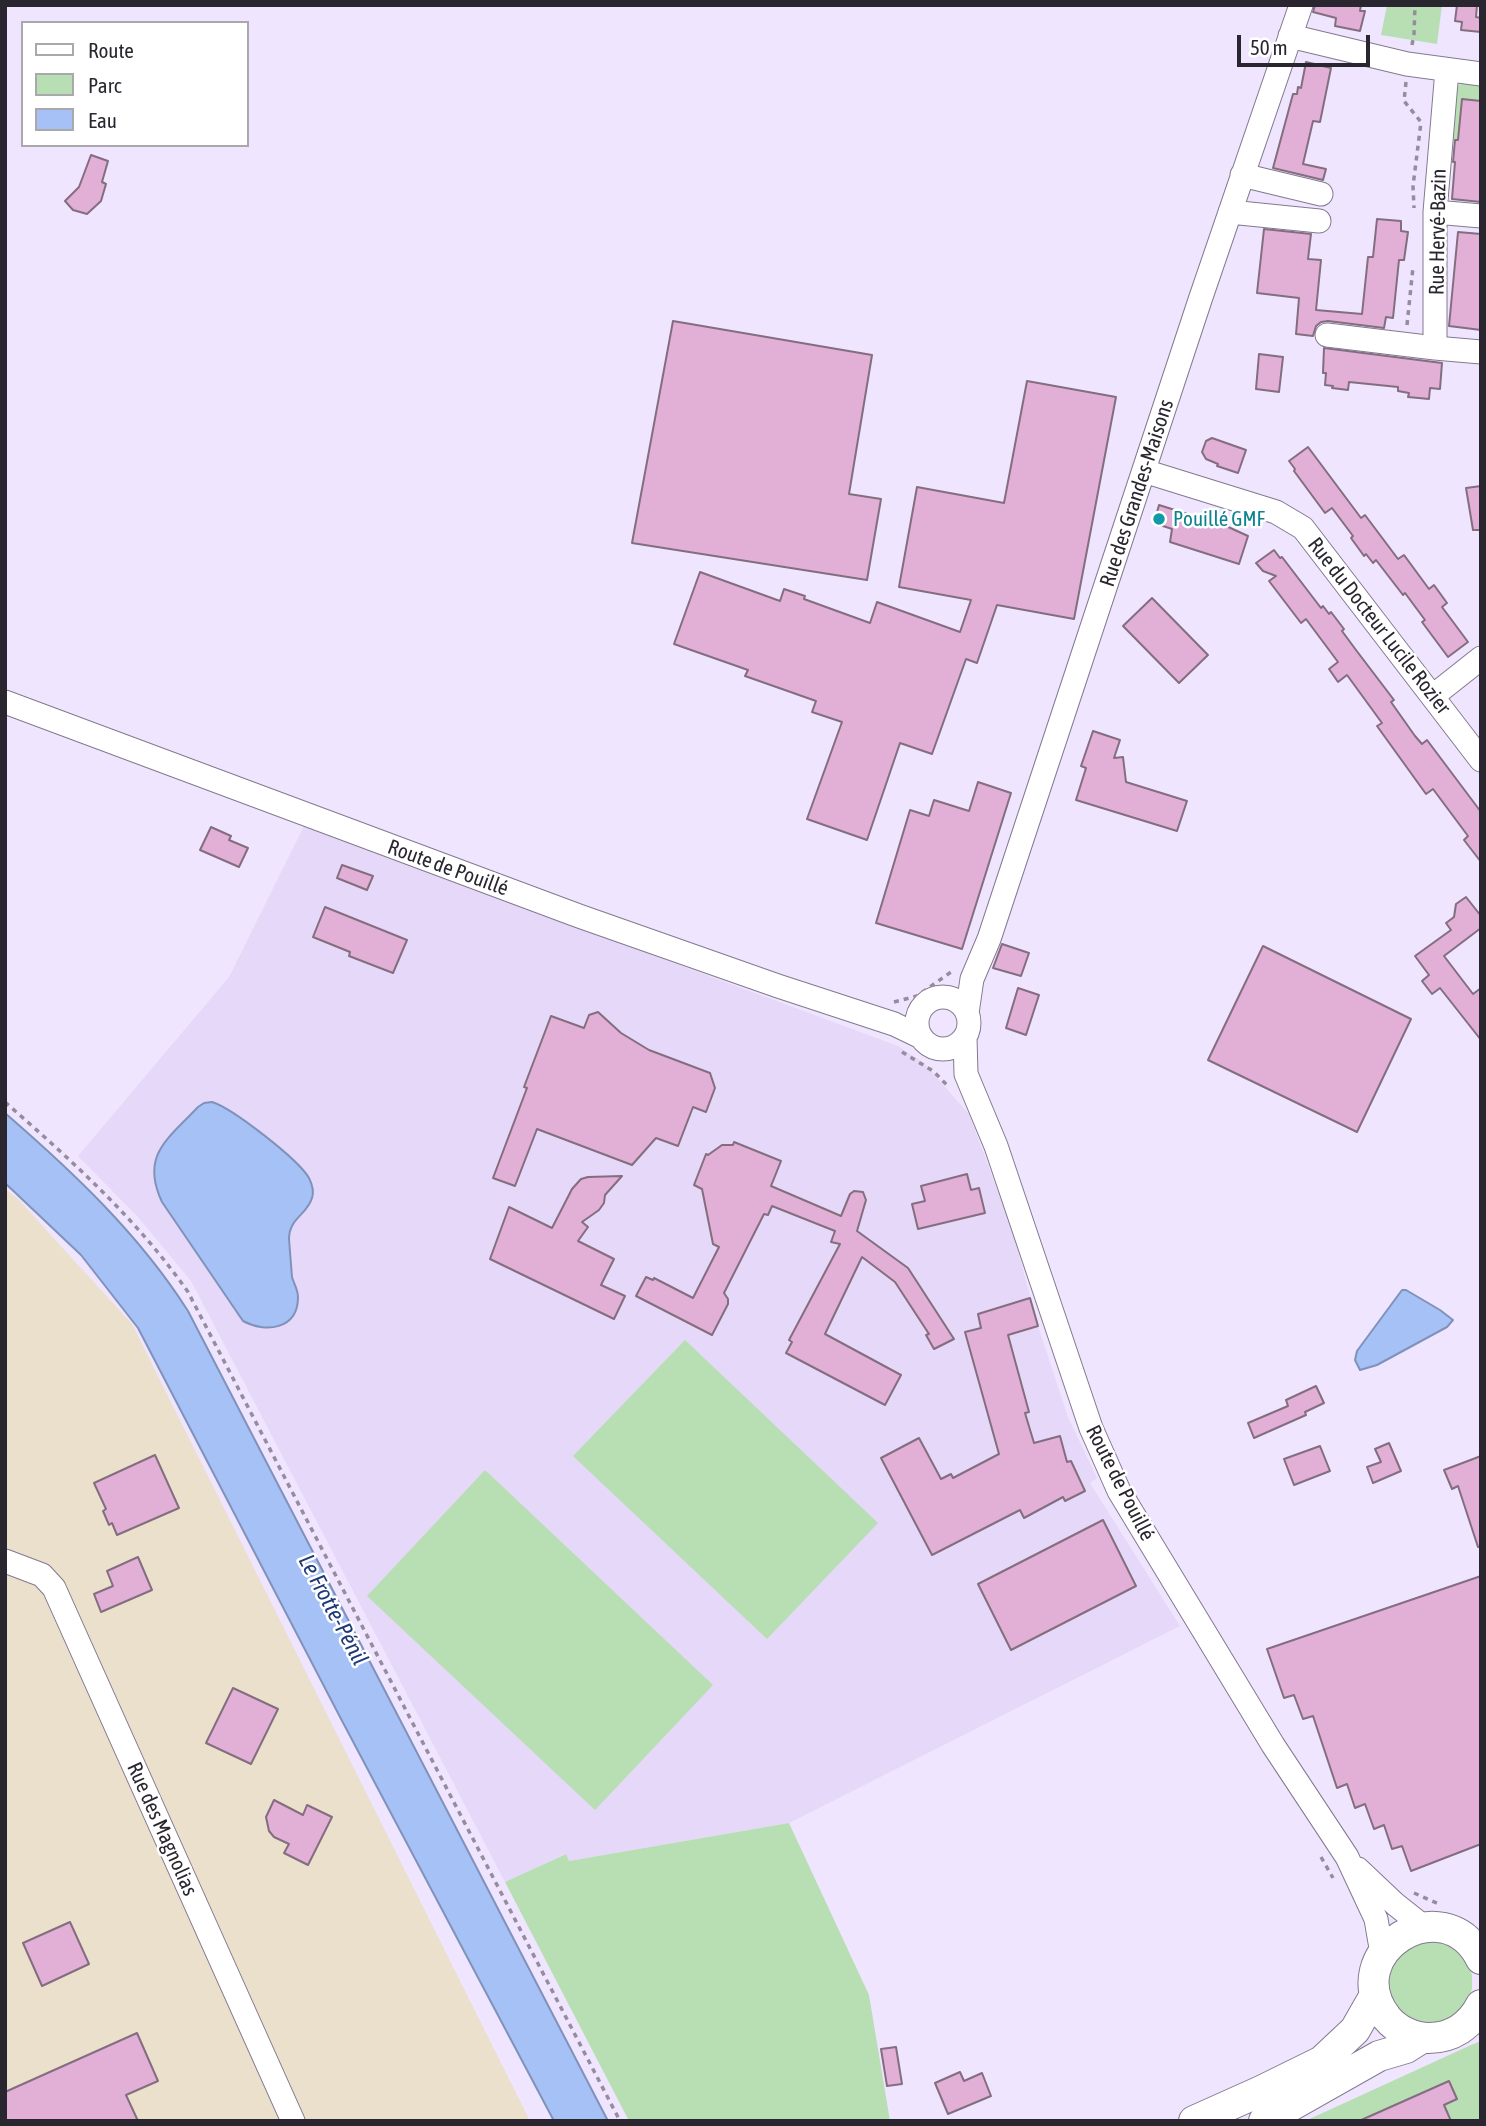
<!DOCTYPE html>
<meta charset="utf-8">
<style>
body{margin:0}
#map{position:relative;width:1486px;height:2126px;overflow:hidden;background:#f0e5fe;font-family:"Asap Condensed",sans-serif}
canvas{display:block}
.frame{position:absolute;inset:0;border:7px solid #2a262f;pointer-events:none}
.legend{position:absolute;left:21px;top:21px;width:228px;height:126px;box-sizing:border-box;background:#fff;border:2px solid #aaa8ac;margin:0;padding:9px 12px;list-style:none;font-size:21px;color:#2a262f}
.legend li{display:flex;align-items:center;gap:14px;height:35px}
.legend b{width:35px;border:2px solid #aaa8ac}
.scale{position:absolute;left:1237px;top:35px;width:133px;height:32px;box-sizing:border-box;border:4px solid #2a262f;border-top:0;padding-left:9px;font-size:21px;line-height:24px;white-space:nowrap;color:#2a262f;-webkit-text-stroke:5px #fff;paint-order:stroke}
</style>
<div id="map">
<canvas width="1486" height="2126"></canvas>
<div class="frame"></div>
<ul class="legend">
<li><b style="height:9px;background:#fff"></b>Route</li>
<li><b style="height:19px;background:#b8dfb3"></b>Parc</li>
<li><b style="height:19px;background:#a6c1f5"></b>Eau</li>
</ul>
<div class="scale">50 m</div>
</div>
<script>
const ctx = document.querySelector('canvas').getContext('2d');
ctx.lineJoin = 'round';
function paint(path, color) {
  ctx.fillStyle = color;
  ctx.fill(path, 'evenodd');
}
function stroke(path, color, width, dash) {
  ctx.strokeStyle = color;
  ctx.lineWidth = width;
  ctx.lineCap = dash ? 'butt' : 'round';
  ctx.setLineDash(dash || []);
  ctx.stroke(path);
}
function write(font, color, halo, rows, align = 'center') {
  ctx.font = font + ' "Asap Condensed",sans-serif';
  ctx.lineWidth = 5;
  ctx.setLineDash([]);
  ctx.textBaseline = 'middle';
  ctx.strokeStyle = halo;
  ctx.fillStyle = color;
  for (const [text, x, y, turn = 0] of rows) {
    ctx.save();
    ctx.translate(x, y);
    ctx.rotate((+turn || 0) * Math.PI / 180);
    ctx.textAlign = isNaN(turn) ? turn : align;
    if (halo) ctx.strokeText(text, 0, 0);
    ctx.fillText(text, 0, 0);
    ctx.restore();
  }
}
paint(new Path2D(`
 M5 1189 18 1199 132 1324 530 2121H5Z`), '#eae0cb');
paint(new Path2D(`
 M304 826 898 1046 924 1063 969 1114 1013 1232 1038 1326 1068 1417 1097 1478 1090 1483 1180 1626 789 1823 569 1861 565 1854 505 1882 191 1281 138 1217 78 1156 229 977Z`), '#e6d8f8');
paint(new Path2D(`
 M1387 5H1442L1437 44 1381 35Z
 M1463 83 1481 84V101L1462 100 1458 140 1449 139 1457 86Z
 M685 1340 878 1523 767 1639 573 1456Z
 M485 1470 713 1685 595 1810 367 1596Z
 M789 1823 869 1995 890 2121H629L505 1882 566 1854 569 1861Z
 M1420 1939 1447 1942 1468 1961 1472 1975V1989L1468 2002 1459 2014 1447 2022 1432 2025 1404 2018 1387 1994 1389 1965Z
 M1481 2041V2121H1305L1471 2045Z`), '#b8dfb3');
const water = new Path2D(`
 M212 1102C232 1108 298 1159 309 1178 312 1184 314 1192 312 1198 307 1215 289 1218 289 1239 290 1252 291 1265 292 1277 294 1284 298 1290 298 1297 298 1330 265 1333 243 1321L162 1202C140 1155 168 1139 198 1107L204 1103Z
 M5 1113C73 1172 139 1234 188 1311L608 2121H554L340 1717 138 1328 81 1255 5 1183Z
 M1402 1290H1406L1440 1310 1453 1320 1447 1327 1377 1365 1360 1370 1355 1360 1357 1351Z`);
paint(water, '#a6c1f5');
stroke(water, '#8192ba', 2);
const building = new Path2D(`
 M1315 5H1361L1360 11H1365L1360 31 1335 26 1336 18 1313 12Z
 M1457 5H1477L1476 17 1481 18V32L1461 30 1462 22 1455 21Z
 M1306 62 1331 68 1320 122 1313 121 1303 164 1326 169 1323 180 1273 168 1293 94H1297L1298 87 1301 88Z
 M1462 99 1481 101V202L1452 199 1455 162H1453L1455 140H1458Z
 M91 155 108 161 102 182 106 184 101 201 87 214 73 210 65 201 79 187Z
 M1377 219 1401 221V231L1408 232 1404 260H1399L1393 318 1386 317 1384 328 1328 321 1321 322 1316 326 1313 336 1296 334 1299 298 1257 293 1264 229 1311 234 1308 259 1321 260 1316 310 1362 314 1368 257H1373Z
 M1458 232 1481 234V330L1449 326Z
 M673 321 872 355 849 494 881 499 867 580 632 543Z
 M1324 348 1442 363 1440 389 1430 388 1429 399 1408 397 1409 393 1398 391V387L1349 382 1348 390 1332 388 1333 386 1325 385 1326 373H1323Z
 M1259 354 1283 357 1279 392 1256 389Z
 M1027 381 1116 397 1074 619 997 605 977 663 966 659 932 754 900 743 867 840 807 819 842 722 812 712 816 701 745 676 748 670 674 644 700 572 780 601 784 589 805 596 804 599 870 623 877 602 960 632 971 600 899 587 917 487 1004 503Z
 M1212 438 1246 450 1238 473 1217 466 1218 464 1206 459 1202 452 1206 441Z
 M1308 447 1361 518 1365 515 1398 559 1404 555 1429 589 1434 585 1447 603 1442 607 1468 642 1448 657 1422 622 1425 620 1405 593 1403 595 1376 560 1373 563 1366 554 1364 556 1351 538 1353 536 1332 508 1325 513 1294 471 1295 469 1289 461Z
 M1481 486V530H1473L1466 488Z
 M1159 505 1226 526 1248 536 1239 564 1170 542 1172 529 1154 523Z
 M1274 550 1280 558 1282 557 1321 608 1323 606 1329 614 1331 612 1344 629 1342 631 1356 650 1394 700 1391 702 1415 736 1422 744 1427 740 1481 812V862L1464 840 1468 836 1433 789 1426 794 1377 726 1382 723 1347 675 1338 682 1329 669 1338 662 1306 619 1301 623 1269 581 1276 576 1263 571 1256 563Z
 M1152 598 1208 655 1179 683 1123 626Z
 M1093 731 1120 740 1114 758 1123 757 1126 782 1187 801 1177 831 1076 800 1086 768 1081 766Z
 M978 782 1011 793 962 949 876 923 910 810 929 816 934 800 969 811Z
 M211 827 231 836 229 840 248 848 239 867 200 850Z
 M342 865 373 876 367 890 337 878Z
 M1466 897 1481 916V928L1444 956 1473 994 1481 988V1040L1440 988 1432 994 1422 981 1429 975 1415 956 1451 930 1446 923 1454 917 1456 904Z
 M325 907 407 940 393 973 349 956 350 952 313 937Z
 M1002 944 1029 953 1021 976 993 968Z
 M1263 946 1411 1019 1357 1132 1208 1060Z
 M1018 988 1039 995 1026 1035 1006 1028Z
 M598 1012 621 1033 649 1050 710 1073 715 1088 706 1112 693 1107 678 1146 656 1138 632 1165 537 1129 515 1186 493 1178 527 1088 524 1087 551 1016 584 1028 589 1015Z
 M734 1142 781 1161 771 1186 841 1216 850 1194 854 1191 863 1192 866 1200 857 1231 908 1268 954 1339 934 1349 926 1335 929 1334 895 1282 862 1257 825 1334 901 1375 885 1405 786 1353 792 1342 789 1340 840 1244 831 1242 835 1231 772 1206 768 1215 764 1214 724 1293 728 1299V1304L712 1335 636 1296 646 1277 653 1280 654 1278 693 1298 719 1247 713 1244 702 1189 694 1185 706 1154 708 1155 722 1145H733Z
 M967 1174 971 1190 979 1188 985 1213 918 1229 912 1204 925 1201 921 1186Z
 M622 1176 605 1195 604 1203 599 1210 582 1222 588 1227 578 1241 614 1259 601 1285 625 1296 614 1319 490 1259 509 1207 552 1228 572 1189 581 1179 588 1177Z
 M1030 1298 1038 1326 1008 1335 1029 1412 1025 1413 1034 1443 1060 1436 1067 1462 1071 1461 1085 1491 1065 1501 1063 1497 1024 1518 1020 1510 932 1555 881 1458 919 1438 941 1479 951 1474 953 1478 999 1454 965 1332 981 1328 978 1314Z
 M1316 1386 1324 1403 1305 1412 1306 1415 1254 1438 1248 1423 1288 1406 1286 1400Z
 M1389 1443 1401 1471 1373 1483 1367 1467 1381 1462 1375 1449Z
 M1320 1446 1330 1471 1294 1485 1284 1459Z
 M155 1455 179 1508 117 1535 112 1523 109 1525 103 1511 106 1509 94 1483Z
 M1481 1456V1547H1478L1458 1486 1452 1489 1444 1470Z
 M1103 1520 1136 1586 1011 1650 978 1584Z
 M138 1557 152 1590 101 1612 94 1594 113 1586 107 1571Z
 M1481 1576V1844L1411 1871 1402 1846 1392 1849 1384 1825 1374 1829 1365 1804 1355 1808 1347 1784 1337 1788 1313 1716 1303 1719 1294 1695 1284 1698 1267 1649Z
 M233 1688 278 1709 251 1764 206 1743Z
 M274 1800 303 1815 307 1805 332 1817 308 1865 284 1853 289 1844 274 1837 269 1831 266 1817Z
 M70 1922 89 1964 42 1986 23 1943Z
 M137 2033 158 2081 126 2095 138 2121H5V2092Z
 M896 2047 902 2084 887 2086 881 2049Z
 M960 2072 964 2081 982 2073 991 2096 948 2114 935 2083Z
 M1449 2081 1457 2099 1444 2105 1451 2121H1359Z`);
paint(building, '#e2afd7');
stroke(building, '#836e7f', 2);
const minor = new Path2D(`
 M1290 36 1407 64 1481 74
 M1447 70 1435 212V348L1481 352
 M1242 175 1321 194
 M1230 212 1319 221
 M1435 212 1481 216
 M1327 335 1435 348
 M1144 471 1276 512 1303 528 1481 760
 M1433 696 1481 658
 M5 702 579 916 778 986 894 1024 921 1037
 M917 1023a26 26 0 1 1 52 0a26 26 0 1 1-52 0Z
 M967 1013 972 979 989 939 1200 300 1301 5
 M965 1037 966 1074 996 1146 1091 1428 1119 1491 1273 1745 1347 1857 1376 1919 1382 1954
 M5 1561 42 1575 54 1588 293 2121
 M1358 1869 1395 1904 1424 1927`);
const major = new Path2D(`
 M1481 1959C1444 1885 1336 1953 1387 2018 1397 2030 1413 2038 1429 2038 1452 2038 1470 2026 1481 2005
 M1194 2121 1261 2091 1322 2061 1355 2030 1375 1995
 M1264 2121 1379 2056 1406 2048 1422 2038`);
stroke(minor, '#83798f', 25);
stroke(major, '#83798f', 32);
stroke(new Path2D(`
 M1412 45 1414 34 1415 5
 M1406 82 1404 101 1421 122 1413 186 1414 208
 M1407 325 1413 267
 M894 1002 917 996 954 970
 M902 1052 933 1071 949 1087
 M5 1102C72 1161 137 1219 188 1292L620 2121
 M1321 1857 1333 1878
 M1414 1893 1439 1904`), '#958d9f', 3.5, [5, 5]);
stroke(minor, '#fff', 23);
stroke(major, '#fff', 30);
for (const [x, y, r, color] of [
 [1159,519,7,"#0f9aa8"]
]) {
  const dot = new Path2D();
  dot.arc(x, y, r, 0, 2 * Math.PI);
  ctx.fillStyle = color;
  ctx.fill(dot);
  stroke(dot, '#fff', 2.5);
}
write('21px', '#2a262f', '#fff', [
 ["Rue Hervé-Bazin",1438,232,-89],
 ["Rue des Grandes-Maisons",1137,493,-72],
 ["Rue du Docteur Lucile Rozier",1379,626,52],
 ["Route de Pouillé",448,868,20],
 ["Route de Pouillé",1120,1483,63],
 ["Rue des Magnolias",162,1829,66]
]);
write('21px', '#0d838f', '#fff', [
 ["Pouillé GMF",1173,519]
], 'left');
write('italic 23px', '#1f3a78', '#fff', [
 ["Le Frotte-Pénil",333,1610,62]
]);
</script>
